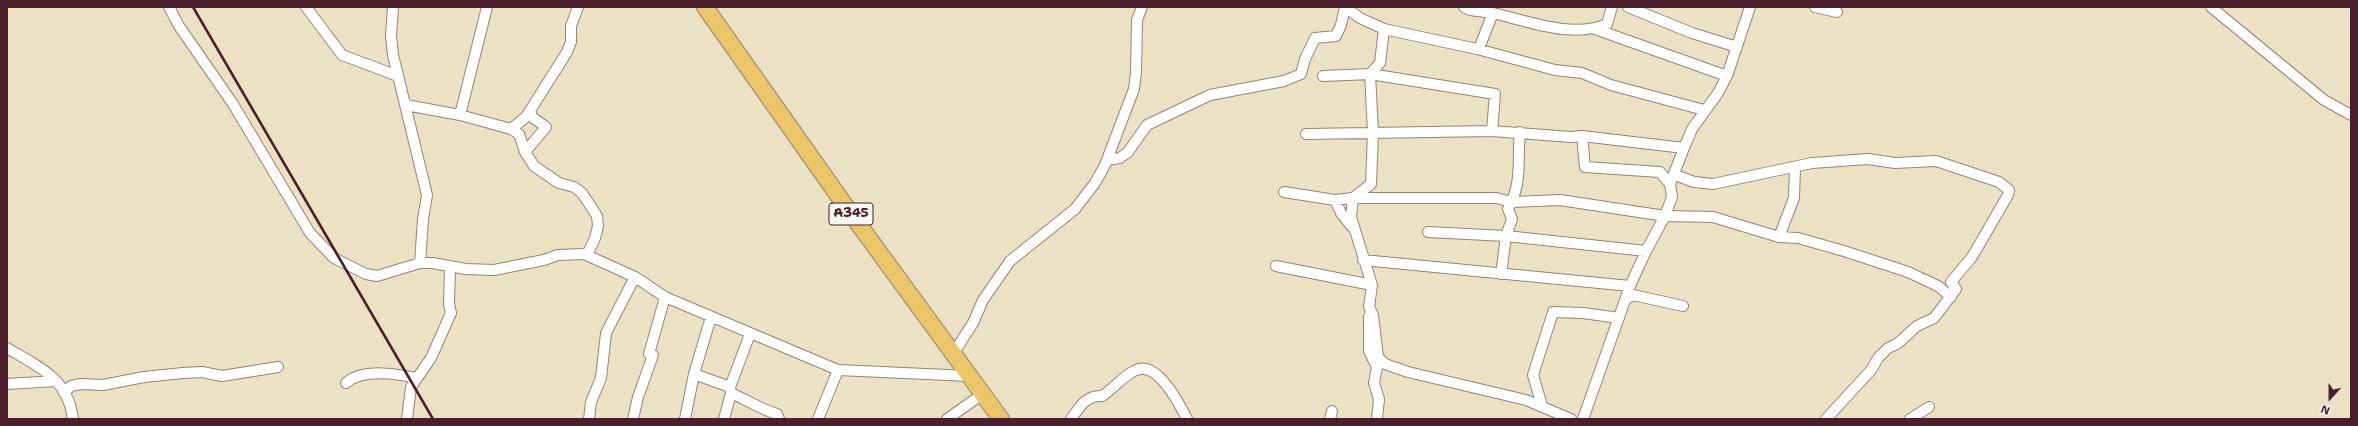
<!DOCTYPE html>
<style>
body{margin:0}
#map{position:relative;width:2358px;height:426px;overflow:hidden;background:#ebe2c3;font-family:"Shantell Sans",sans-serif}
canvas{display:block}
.frame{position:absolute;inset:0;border:8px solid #4a1f2b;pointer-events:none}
.north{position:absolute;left:2310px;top:378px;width:40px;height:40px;-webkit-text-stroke:3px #f6f6f2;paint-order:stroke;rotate:201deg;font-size:11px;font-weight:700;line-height:16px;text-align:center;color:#4a1f2b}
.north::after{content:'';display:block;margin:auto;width:14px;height:18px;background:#4a1f2b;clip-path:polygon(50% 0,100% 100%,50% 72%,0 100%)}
</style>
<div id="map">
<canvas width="2358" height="426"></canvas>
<div class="frame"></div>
<div class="north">N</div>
</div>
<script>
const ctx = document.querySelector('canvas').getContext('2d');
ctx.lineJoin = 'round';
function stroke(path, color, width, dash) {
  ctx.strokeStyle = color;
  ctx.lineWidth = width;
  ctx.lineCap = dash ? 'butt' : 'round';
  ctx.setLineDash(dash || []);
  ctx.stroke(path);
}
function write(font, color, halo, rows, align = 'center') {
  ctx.font = font + ' "Shantell Sans",sans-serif';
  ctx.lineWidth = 3.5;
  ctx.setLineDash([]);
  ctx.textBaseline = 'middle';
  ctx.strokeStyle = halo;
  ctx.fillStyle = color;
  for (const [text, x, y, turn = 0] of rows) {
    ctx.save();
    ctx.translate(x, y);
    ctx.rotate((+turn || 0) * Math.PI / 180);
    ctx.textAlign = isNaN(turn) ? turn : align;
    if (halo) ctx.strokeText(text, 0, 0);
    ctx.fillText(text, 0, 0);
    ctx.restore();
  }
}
const minor = new Path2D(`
 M169 7 179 26 233 104 310 233 334 258 366 274 377 276 420 263H432L466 269 494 270 544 260 558 255 584 254 635 277 665 297 838 370 969 376
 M306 7 342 55 398 76
 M393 7 391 36 393 55 427 195 423 219 420 263
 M1345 7 1360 18 1384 29 1380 63 1370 74 1373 132 1371 184 1353 198 1351 217 1372 285 1369 307 1373 315 1378 357 1385 364 1408 372 1526 400 1571 419
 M1464 7 1470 10 1493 13 1480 46 1477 49
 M1628 7 1692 33 1737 47
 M1815 7 1837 12
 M2211 7 2324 100 2351 115
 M1493 13C1528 21 1572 39 1607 24L1612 7
 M1384 29 1477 49 1555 70 1582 73 1611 85 1704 110
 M1595 29 1727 76
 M1323 76 1370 74 1495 94 1492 131
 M406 105 460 115 511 129 519 134 525 152 534 166 559 183 574 187 582 193 597 216 598 226 595 238 587 255
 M460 115 487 7
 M511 129 526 117 567 52 571 42V26L578 7
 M1306 134 1492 131 1571 137 1582 136 1684 148
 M1582 136 1585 167 1660 172 1670 184
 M525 152 546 127 532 117 530 110
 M1107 160 1120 158 1128 152 1147 125 1210 95 1284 81 1301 74 1305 59 1315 38 1336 36 1341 25 1345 7
 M1675 175 1694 182 1713 184 1812 163 1868 159 1895 163 1936 161 1999 182 2009 190 2008 195 1972 257 1951 282 1956 289 1934 318 1917 326 1897 344 1888 348 1878 358 1872 369 1826 419
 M1284 192 1335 200 1353 198H1496L1512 202 1560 200 1665 216 1713 217 1779 237 1798 238 1844 251 1908 272 1938 286 1951 297
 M1335 200 1341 213 1352 227
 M1428 232 1506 236 1646 251
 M1779 237 1794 198 1795 168
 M1363 260 1630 286
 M1276 266 1372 285
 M1501 274 1506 236 1512 219 1508 209C1523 182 1517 160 1520 132
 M1626 299 1633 295 1683 306
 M1369 316V351L1377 367 1374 383 1379 399 1377 419
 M7 348C39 367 68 378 73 419
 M953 354 973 323 983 300 1010 261 1075 209 1095 183 1105 165 1134 89 1136 72 1137 20 1142 7
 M694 374 730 387
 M346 383C363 368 397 374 417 378
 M7 384 56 381
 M64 393 71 386 81 384 103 385 144 377 183 373 202 372 222 376 278 367
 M731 393C747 400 760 409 777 414L779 419
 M1542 406 1533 375 1553 312 1583 313 1619 318
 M407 419 411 387 431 358 451 313 449 304 450 267
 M589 419 591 402 601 378 606 333 635 277
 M633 419 638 397 653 355 649 354 665 297
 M685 419 694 374 711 317
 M724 419 731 393 730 387 750 334
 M818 419 838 370
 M947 419 984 393
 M1071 419C1080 407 1086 395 1102 396 1113 389 1122 377 1134 371 1156 358 1179 403 1187 419
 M1330 419 1332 411
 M1583 419 1630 286 1646 251 1665 216 1672 197 1670 184 1684 148 1692 129 1718 93 1727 76 1750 7
 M1910 419 1929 407`);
const trunk = new Path2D(`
 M705 7 849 211 1001 419`);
stroke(minor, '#9a8077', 12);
stroke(trunk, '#9a8077', 18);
stroke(minor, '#fff', 10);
stroke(trunk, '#ebc669', 16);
stroke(new Path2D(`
 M193 7 433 419`), '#4a1f2b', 2.5);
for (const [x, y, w] of [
 [851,214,44]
]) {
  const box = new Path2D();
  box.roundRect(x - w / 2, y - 11, w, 22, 3);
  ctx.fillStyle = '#f6f6f2';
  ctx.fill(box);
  stroke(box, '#4a1f2b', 1);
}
write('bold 13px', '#4a1f2b', null, [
 ["A345",851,214]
]);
</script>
